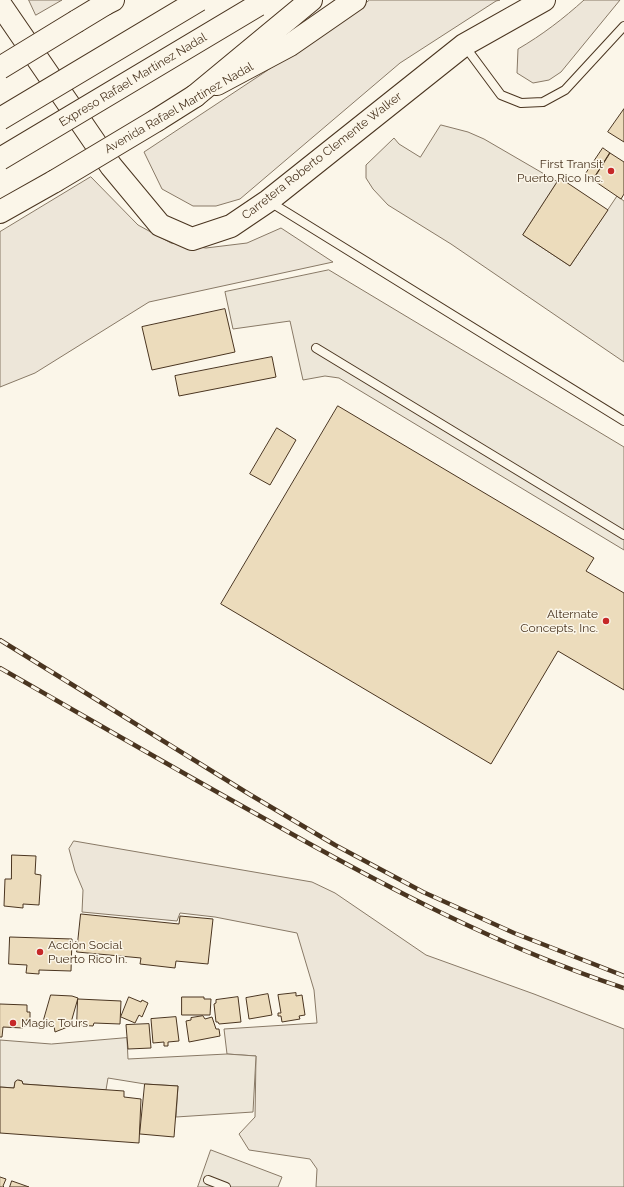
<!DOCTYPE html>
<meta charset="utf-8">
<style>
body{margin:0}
canvas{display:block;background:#fbf6e9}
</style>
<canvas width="624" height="1187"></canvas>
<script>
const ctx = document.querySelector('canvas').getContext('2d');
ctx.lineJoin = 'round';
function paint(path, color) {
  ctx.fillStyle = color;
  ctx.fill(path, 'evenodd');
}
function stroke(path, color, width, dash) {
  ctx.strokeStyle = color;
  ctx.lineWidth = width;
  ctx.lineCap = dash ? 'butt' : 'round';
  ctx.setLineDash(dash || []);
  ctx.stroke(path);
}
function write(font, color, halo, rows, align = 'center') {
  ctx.font = font + ' Raleway,sans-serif';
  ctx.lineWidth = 3;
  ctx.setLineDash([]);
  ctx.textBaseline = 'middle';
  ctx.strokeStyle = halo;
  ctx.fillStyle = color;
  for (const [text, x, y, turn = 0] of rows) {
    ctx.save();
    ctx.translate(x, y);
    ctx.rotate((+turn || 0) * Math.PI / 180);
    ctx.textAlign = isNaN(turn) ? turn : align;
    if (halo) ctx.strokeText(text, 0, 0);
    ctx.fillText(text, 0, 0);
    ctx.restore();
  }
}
const green = new Path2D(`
 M29 0H62L36 15Z
 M370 0H500L496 1 400 63 240 199 216 206H193L162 189 144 152 262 74Z
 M584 0H620L561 72 549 80 533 83 517 73 518 49C542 35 563 19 584 0Z
 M91 177 138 225 171 243 206 248 247 243 281 228 333 262 149 302 35 373 0 387V232Z
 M74 841 312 882 335 893 426 955 534 994 624 1029V1187H316L317 1169 310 1159 249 1150 239 1134 255 1117 256 1056 227 1054 224 1029 317 1023 314 990 297 933 215 917 180 913 177 921 82 912 83 890 75 871 69 849Z`);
paint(green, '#ede6d9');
stroke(green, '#887966', 1);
const parking = new Path2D(`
 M441 125 468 132 484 139 558 182 523 235 570 266 617 196 624 201V362L451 244 388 205 373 189 366 178V165L394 138 399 144 420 157Z
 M329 270 624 447V550L339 378 325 376 303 380 290 321 233 329 225 292Z
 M127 1038 128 1059 227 1054 256 1056 253 1112 176 1117 178 1086 145 1084 108 1078 106 1090 23 1084 22 1081 19 1080 15 1082 14 1088 0 1087V1040L51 1044Z
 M211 1150 282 1177 278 1187H198Z`);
paint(parking, '#ede7d9');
stroke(parking, '#887966', 1);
const building = new Path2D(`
 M624 109V142L608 132Z
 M603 148 610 153 593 180 585 175Z
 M610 153 624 162V194L621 199 593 180Z
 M560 178 608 210 570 266 523 235Z
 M225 309 235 352 152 370 142 327Z
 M272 357 276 377 179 396 175 376Z
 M338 406 594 558 586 571 624 593V690L558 651 491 764 221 604Z
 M277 428 296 440 270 485 250 474Z
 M12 855 36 856 35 874 41 875 39 905 23 904V908L4 906 5 879H11Z
 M81 914 179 924 180 916 213 919 208 964 176 961 175 968 140 964 141 958 77 952Z
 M10 937 72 939 71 971 39 970V974L26 973 27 965 9 964Z
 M296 993V996L302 995 305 1015 299 1016 300 1019 282 1022 281 1016H278V1013H281L278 995Z
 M268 994 272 1015 249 1019 246 998Z
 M51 995 72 996 78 998 70 1026 55 1032 54 1026 43 1023Z
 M129 997 141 1002 142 1000 148 1003 142 1017 139 1015 135 1023 121 1017Z
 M182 997H204V999H211L210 1015H182Z
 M238 997 241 1022 219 1024 218 1022H216L214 1004 216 1003V1000Z
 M78 999 121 1001 120 1024 94 1023 93 1026 77 1025Z
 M0 1004 27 1005V1012H30V1020H26V1026H23V1028L3 1027 2 1037H0Z
 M203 1016 205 1019 212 1017 216 1029H219L220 1036 189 1042 186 1021 191 1020V1018Z
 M176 1017 179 1041 168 1042V1046H164V1042L153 1043 151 1019Z
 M149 1024 151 1048 128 1049 126 1025Z
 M18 1080 22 1081 23 1084 124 1091V1097L141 1099 139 1143 0 1133V1087L14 1088 15 1082Z
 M145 1084 178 1086 174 1137 140 1134Z
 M0 1177 6 1179 3 1186 4 1187H0Z
 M12 1181 29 1187H10Z`);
paint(building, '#ecdcbc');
stroke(building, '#4a3520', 1);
const lane = new Path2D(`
 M464 45 501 95 521 103 543 102 565 90 624 26
 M270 202 624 421
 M316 348 624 535
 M208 1180 226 1187`);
const secondary = new Path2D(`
 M0 4 111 166 160 225 192 239 231 226 268 201 464 45 544 0
 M217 84 290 45 355 0`);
const primary = new Path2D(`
 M77 21 105 4
 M157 120 195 96
 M0 212 55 181`);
const highway = new Path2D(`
 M105 4 113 0
 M195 96 311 0`);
stroke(lane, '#4a3520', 10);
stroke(secondary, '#4a3520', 24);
stroke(primary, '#4a3520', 24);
stroke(highway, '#4a3520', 24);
stroke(lane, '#fbf6e9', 8);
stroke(secondary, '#fbf6e9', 22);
stroke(primary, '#fbf6e9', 22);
stroke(highway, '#fbf6e9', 22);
const rail = new Path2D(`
 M0 640 249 794 335 845 423 892 514 933 624 976
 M0 668C89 719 177 770 267 820 382 885 499 947 624 988`);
stroke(rail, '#4a3520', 4.5);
stroke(rail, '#fbf6e9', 3, [9]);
const primaryBridge = new Path2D(`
 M0 68 77 21
 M55 181 157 120`);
const highwayBridge = new Path2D(`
 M0 119 199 0
 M0 159 258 5`);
stroke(primaryBridge, '#4a3520', 24, []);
stroke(highwayBridge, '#4a3520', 24, []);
stroke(primaryBridge, '#fbf6e9', 22);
stroke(highwayBridge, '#fbf6e9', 22);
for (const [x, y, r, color] of [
 [611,171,4,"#c62828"],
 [606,621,4,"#c62828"],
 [40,952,4,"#c62828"],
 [13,1023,4,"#c62828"]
]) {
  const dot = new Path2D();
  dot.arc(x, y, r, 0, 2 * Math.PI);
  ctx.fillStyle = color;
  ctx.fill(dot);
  stroke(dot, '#fbf6e9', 1.5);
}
write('12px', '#4a3520', '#fbf6e9', [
 ["Expreso Rafael Martínez Nadal",133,80,-31],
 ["Avenida Rafael Martínez Nadal",179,108,-30],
 ["Carretera Roberto Clemente Walker",322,156,-38]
]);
write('12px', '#4a3520', '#fbf6e9', [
 ["First Transit",603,164],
 ["Puerto Rico Inc.",603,178],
 ["Alternate",598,614],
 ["Concepts, Inc.",598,628],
 ["Acción Social",48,945,"left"],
 ["Puerto Rico In.",48,959,"left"],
 ["Magic Tours",21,1023,"left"]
], 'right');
</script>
